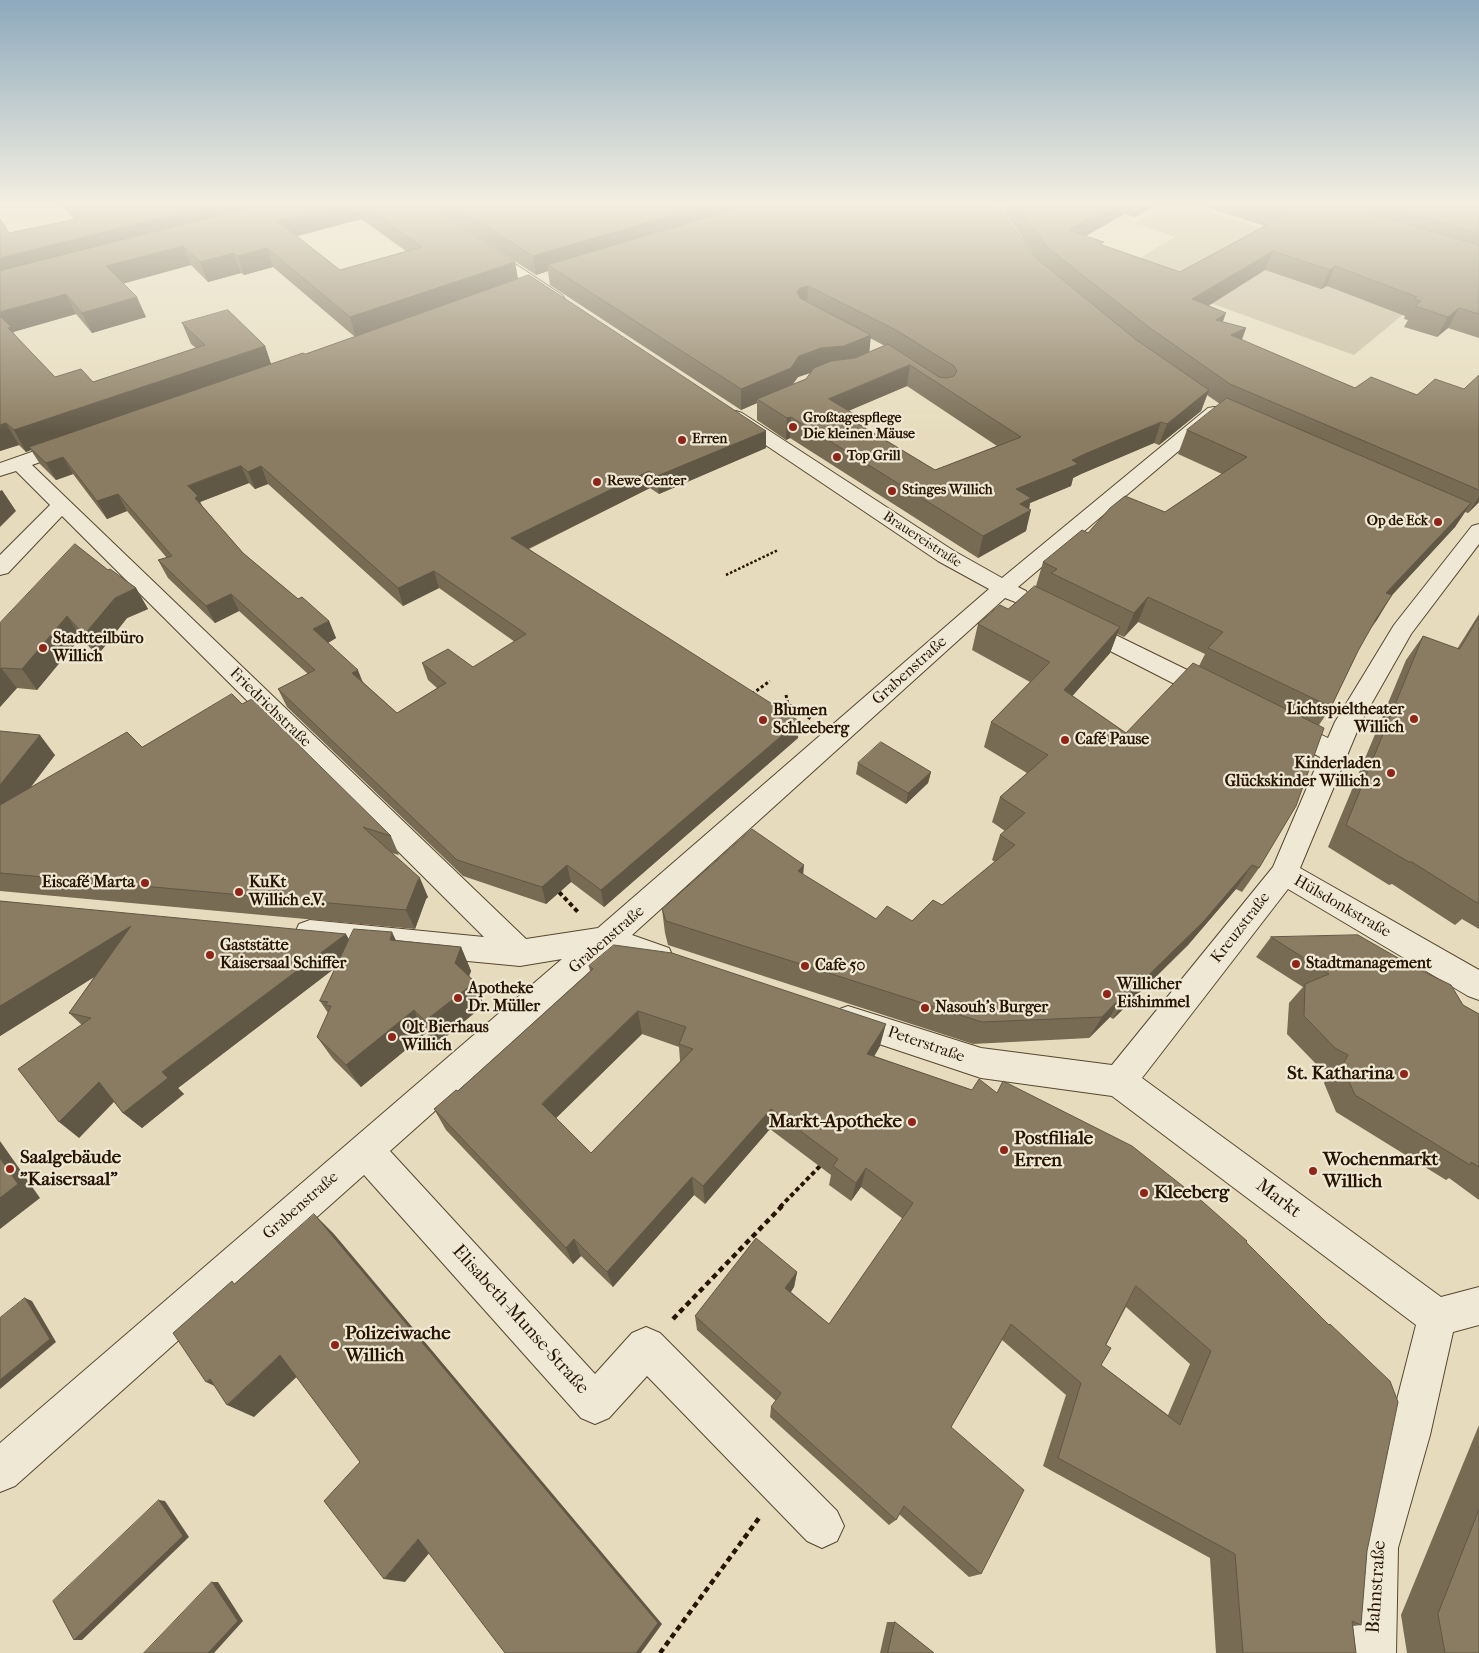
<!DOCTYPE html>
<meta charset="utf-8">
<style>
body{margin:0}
canvas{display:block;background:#e6dcbd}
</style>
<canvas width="1479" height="1653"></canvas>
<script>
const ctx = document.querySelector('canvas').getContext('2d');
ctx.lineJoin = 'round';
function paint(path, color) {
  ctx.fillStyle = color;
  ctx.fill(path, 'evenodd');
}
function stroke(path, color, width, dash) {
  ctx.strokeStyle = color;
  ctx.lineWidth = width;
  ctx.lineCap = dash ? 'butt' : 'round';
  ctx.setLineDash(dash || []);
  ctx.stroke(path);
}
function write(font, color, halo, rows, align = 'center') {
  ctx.font = font + ' "IM FELL French Canon",serif';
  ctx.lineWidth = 4.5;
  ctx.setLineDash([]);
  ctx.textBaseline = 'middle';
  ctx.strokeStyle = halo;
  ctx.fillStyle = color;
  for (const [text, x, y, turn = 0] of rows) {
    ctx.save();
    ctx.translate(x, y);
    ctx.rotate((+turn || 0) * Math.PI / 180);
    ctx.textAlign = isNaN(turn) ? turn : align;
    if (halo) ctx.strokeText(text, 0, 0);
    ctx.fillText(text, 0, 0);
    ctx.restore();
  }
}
paint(new Path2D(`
 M1174 202H1180L1442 286 1422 299 1354 355 1119 270 1175 237 1135 223Z`), '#c6ba9d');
const minor = new Path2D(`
 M486 247 491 248 562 295 564 298 562 301H550L481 254 479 251 481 248Z
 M1214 407 1220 408 1223 412 1220 416 1018 587 1026 591 1029 596 1026 601 1018 603 1005 598 632 935 669 948 673 957 669 966 658 970 611 954 390 1151 595 1374 632 1333 646 1327 660 1333 837 1511 844 1526 837 1541 822 1548 807 1541 647 1376 609 1418 595 1424 581 1418 364 1175 15 1486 0 1492V1443L562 959 520 966 310 946 299 942 295 933 299 924 310 920 484 937 62 516 8 573 0 575V555L50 505 16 471 0 476V463L63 441 70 439 77 441 79 445 77 449 32 465 526 939 598 928 989 589 938 561 730 421 727 417 730 413 736 411 742 413 954 551 1002 578 1208 408Z
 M1479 524V544L1411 634 1361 722 1300 868 1479 970V1000L1468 996 1288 889 1142 1078 1441 1297 1479 1287V1325L1453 1332 1430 1435 1398 1548 1396 1653H1350L1354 1548 1388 1435 1416 1325 1112 1096 981 1078 837 1030 832 1020 837 1010 848 1006 981 1048 1112 1065 1273 867 1320 757 1276 734 1272 728 1276 722C1294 716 1312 731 1328 738L1335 722 1394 625 1472 526Z
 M1081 619 1089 622 1222 687 1225 693 1222 699 1213 701 1204 699 1073 632 1069 627 1073 622Z`);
stroke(minor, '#57472f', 2);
stroke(new Path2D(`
 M726 575 778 550`), '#271500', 2.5, [2.5, 2]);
stroke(new Path2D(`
 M752 694 770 681
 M786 695 788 704 811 719`), '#271500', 3, [3, 2.5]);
stroke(new Path2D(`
 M559 892 578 912
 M780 1207 823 1163`), '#271500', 4, [4.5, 3]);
stroke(new Path2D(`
 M673 1319 782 1206
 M660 1653 759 1518`), '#271500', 4.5, [5.5, 4]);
paint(minor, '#efe8d4');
paint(new Path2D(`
 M59 202H995L1035 257 1037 259 997 202H1163L1135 217 1124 214 1086 236 1103 245 1180 272 1265 226 1190 202H1479V338L1448 328 1437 337 1404 327 1408 320 1404 319 1405 316 1327 286 1321 289 1265 270 1208 306 1223 322 1246 328 1242 340 1355 388 1417 395 1464 389 1479 375V502L1468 513 1465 512 1455 527 1392 595 1368 632 1358 651 1331 707 1319 725 1259 868 1242 892 1236 889 1188 945 1113 1019 1110 1017 1089 1038 973 1044 668 945 665 933 662 909 803 875 876 919 912 921 942 905 995 862 992 860 1000 835 1005 831 992 822 1000 797 1027 773 984 747 991 722 1030 682 972 650 978 624 1008 609 1036 586 1043 562 1088 533 1165 512 1222 474 1178 454 1187 430 1220 404 1207 395 1201 411 1159 445 1154 443 1081 474 1073 478 1071 486 1030 503 1026 531 978 558 790 438 786 440 757 420V403L741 410 550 285 548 271 536 275 440 212 515 262 518 279 766 448 659 494 650 488 529 549 798 738 604 907 571 882 546 904 463 876 287 707 278 689 308 674 239 611 215 623 168 578 158 560 167 558 127 511 107 519 73 474 56 480 40 464 31 450 26 452 19 445 0 451 9 233 75 220ZM361 219 406 251 340 270 297 236ZM191 265 208 282 241 273 244 275 273 267 355 337 305 354 271 364 265 346 182 323 191 344 196 348 93 382 55 377 17 337 13 332 76 314 92 333 146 317 123 283ZM870 338 885 346 869 352ZM811 373 806 379 793 384 798 377ZM907 386 997 446 935 470 858 424 848 411ZM249 483 255 489 268 484 403 606 439 588 515 642 473 667 422 663 428 680 437 688 397 713 364 683 328 643 336 638 329 621 298 599 243 553 203 507 200 502ZM1138 622 1205 654 1199 666 1126 733 1072 696 1110 653 1117 634 1124 637Z
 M108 570 136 588 148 609 127 618 97 656 81 637 37 690 17 688 0 707V623Z
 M1479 614V929L1462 919 1455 925 1392 884 1389 885 1328 847 1406 660 1423 636 1457 649Z
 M242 704 391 836 399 855 392 853 428 897 426 899 415 929 0 891V731L55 755 31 787 142 747Z
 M858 763 931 772 928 783 906 804 856 774Z
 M0 901 349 939 396 940 461 947 471 971 469 976 484 1005 437 1044 426 1033 361 1087 333 1059 317 1037 328 1013 320 1001 335 968 178 1088 184 1094 142 1128 123 1113 114 1102 79 1138 82 1025 69 1013 94 977 0 1036Z
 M1271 937 1463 1005 1479 1014V1200L1449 1178 1446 1180 1336 1112 1324 1083 1329 1072 1317 1065 1287 1034 1289 1003 1303 987 1256 957Z
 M589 966 880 1046 874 1056 972 1090 997 1093 1246 1242 1328 1325 1330 1324 1367 1551 1361 1625 1353 1626 1356 1653H1216L1210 1558 1043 1466 1066 1395 1002 1340 951 1427 981 1574 969 1577 899 1514 896 1520 889 1525 770 1417 771 1407 776 1401 697 1330 695 1316 797 1272 794 1287 791 1292 829 1324 903 1219 861 1187 851 1201 829 1185 831 1175 770 1129 705 1204 694 1195 613 1287 581 1256 573 1264 446 1130 434 1109 458 1091 590 971ZM642 1034 679 1047 680 1061 591 1153 556 1118ZM1126 1307 1190 1364 1168 1415 1101 1365 1106 1345Z
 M1479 1425V1653H1407L1401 1615Z
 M887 1622H895L934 1653H880Z`), '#776b54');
paint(new Path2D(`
 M224 202H303L0 280V258Z
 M352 202H357L361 219 283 240 277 221Z
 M717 202H779L548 265V271L536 275 533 256Z
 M1118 202H1127L1124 214 1063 249 1068 230Z
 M1140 202H1163L1135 217Z
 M183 246 191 265 115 286 106 266Z
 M267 248 273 267 244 275 237 256Z
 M1273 251 1265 270 1186 320 1192 299Z
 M234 253 241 273 208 282 200 262Z
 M515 262 518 281 356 338 350 317Z
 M1335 266 1327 286 1321 289 1330 270Z
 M808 286 807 306 796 312 797 292 800 288Z
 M66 294 76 314 13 332 22 348 0 319V312Z
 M137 297 146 317 92 333 82 313Z
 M1459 308 1448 328 1437 337 1448 317Z
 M1226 313 1219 333 1216 320Z
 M1246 328 1238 348 1231 335Z
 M871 335 869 356 820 369 798 377 790 388 757 399V403L741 410V389L799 356 821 348Z
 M265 346 272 367 29 447 31 450 26 452 14 430Z
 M910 365 907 386 827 420 829 399Z
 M1209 390 1201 411 1159 445 1167 424Z
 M791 417 790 438 786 440 787 418Z
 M859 417 857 439 852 420Z
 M1161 422 1154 443 1081 474 1073 478 1071 486 1030 503 1028 512 1031 510 1026 531 978 558 983 536 1016 489 1087 453Z
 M6 423 19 445 0 451V425Z
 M766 431V448L659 494 657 476Z
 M63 457 73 474 56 480 46 463Z
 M241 466 249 483 200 502 206 514 203 515 188 486Z
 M261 466 268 484 255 489 248 472Z
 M649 471 650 488 515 555 511 538Z
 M2 490 16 511 0 527V491Z
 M118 494 127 511 107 519 97 501Z
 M1479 497V502L1468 513Z
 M1471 503 1455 527 1371 618 1386 593Z
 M434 571 439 588 403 606 398 588Z
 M136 588 148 609 127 618 97 656 84 635 115 598Z
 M231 594 239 611 215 623 206 606Z
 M1392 595 1377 620 1360 643Z
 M1148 597 1138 622 1124 637 1134 613Z
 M67 616 81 637 37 690 22 669Z
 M329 621 336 638 321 647 313 629Z
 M1120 627 1110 653 1055 716 1064 690Z
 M1 668 17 688 0 707V669Z
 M358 670 365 688 352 673Z
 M799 721 798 738 604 907 601 890Z
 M40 735 55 755 0 827V785Z
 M931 772 928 783 906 804 908 793Z
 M567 865 571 882 546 904 542 887Z
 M804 865 802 889 798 871Z
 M1252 865 1236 889 1188 945 1113 1019 1126 997Z
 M420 878 428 897 426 899 415 929 406 910 418 880Z
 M131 926 147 944 0 1036V1006Z
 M392 932 404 957 390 940Z
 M346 934 356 952 178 1088 184 1094 142 1128 123 1113 162 1072Z
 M461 947 471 971 465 987 455 963Z
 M475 982 484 1005 437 1044 425 1021Z
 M1123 995 1110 1017 1089 1038 1102 1017Z
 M414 1010 426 1033 361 1087 346 1065Z
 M638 1011 642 1034 549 1125 542 1104Z
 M886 1024 880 1046 863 1076 867 1054Z
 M99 1082 117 1098 79 1138 59 1122Z
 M771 1109 770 1129 705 1204 703 1186Z
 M0 1141 40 1198 0 1229Z
 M866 1168 861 1187 851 1201 856 1183Z
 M692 1177 694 1195 613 1287 607 1272Z
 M314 1214 334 1234 662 1624 641 1653H636Z
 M574 1239 581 1256 573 1264 566 1248Z
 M797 1272 794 1287 783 1303 785 1288Z
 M25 1298 32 1301 56 1342 0 1389V1380Z
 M280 1355 304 1370 254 1417 227 1405Z
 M210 1379 234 1395 206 1382Z
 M159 1500 165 1501 189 1537 82 1640H74Z
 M418 1539 436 1545 405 1582 384 1579Z
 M212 1582H218L243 1621 214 1653H208Z`), '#615745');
const building = new Path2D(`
 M67 202H224L0 258V219L9 233 81 218Z
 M272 202H352L277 221 340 270 422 247 358 202H424L515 262 350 317 267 248 237 256 234 253 200 262 183 246 106 266 137 297 82 313 66 294 0 312V271Z
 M449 202H717L533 256Z
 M759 202H995L1035 257 1135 339 1209 390 1167 424 1161 422 1087 453 1072 460 1078 464 1016 489 1031 498 1020 504 1031 510 983 536 791 417 787 418 757 399 806 379 814 368 831 361 855 358 888 344 939 377 947 378 954 376 957 371 954 366 896 330 808 286 800 288 797 292 800 298 871 335 844 346 821 348 799 356 791 368 741 389 548 265ZM910 365 1021 437 935 470 852 420 859 417 829 399Z
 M1014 202H1118L1068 230 1104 242 1099 244 1180 272 1289 213 1253 202H1331L1479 245V314L1459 308 1448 317 1415 306 1421 301 1414 299 1417 297 1335 266 1330 270 1273 251 1192 299 1226 313 1216 320 1246 328 1231 335 1355 388 1371 377 1417 395 1435 379 1464 389 1479 375V490L1230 384 1150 328 1048 248Z
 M1372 202H1479V233Z
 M529 275 766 431 657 476 649 471 511 538 799 721 601 890 567 865 542 887 457 860 278 689 315 670 231 594 206 606 158 560 172 556 118 494 97 501 63 457 46 463 29 447 303 353 305 354ZM241 466 248 472 261 466 398 588 434 571 526 634 473 667 448 649 422 663 446 683 397 713 352 673 358 670 313 629 329 621 302 597 298 599 243 553 195 498 198 496 188 486Z
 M228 310 265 346 14 430 6 423 0 425V316L11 327 8 328 55 377 81 369 93 382 205 345 182 323Z
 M1227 398 1471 503 1386 593 1392 595 1376 619 1358 651 1331 707 1208 648 1223 632 1148 597 1134 613 1051 573 1057 569 1043 562 1082 530 1088 533 1110 508 1125 496 1165 512 1247 457 1187 430Z
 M75 544 108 570 110 569 136 588 115 598 84 635 67 616 22 669 1 668 0 669V623Z
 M1035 586 1120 627 1064 690 1126 733 1193 663 1324 728 1296 806 1259 868 1252 865 1203 922 1126 997 1123 995 1102 1017 982 1022 666 921 662 909 752 829 804 865 798 871 876 919 887 906 912 921 933 900 942 905 1015 845 1000 835 1025 813 1000 797 1048 755 991 722 1050 662 978 624 1000 605 1008 609Z
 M1479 617V900L1477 903 1412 862H1409L1346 825 1423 636 1459 649Z
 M232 694 242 704 252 699 391 836 363 827 420 878 418 880 406 910 0 873V805L127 732 142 747Z
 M0 731 40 735 0 785Z
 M881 742 931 772 908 793 858 763Z
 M0 901 346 934 162 1072 168 1078 123 1113 99 1082 59 1122 18 1069 91 1018 69 1013 131 926 0 1006Z
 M354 929 392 932 390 940 461 947 455 963 475 982 425 1021 414 1010 346 1065 317 1037 331 1006 325 1005 328 1002 320 1001Z
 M1358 935 1412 966 1451 985 1463 1005 1479 1014V1167L1471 1162 1470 1165 1355 1095 1342 1066 1348 1055 1335 1048 1304 1016 1305 984 1329 974 1271 937Z
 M614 945 672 953 886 1024 867 1054 972 1090 979 1079 997 1093 1003 1081 1132 1146 1203 1202 1247 1241 1246 1242 1329 1325 1330 1324 1390 1381 1398 1402 1367 1551 1361 1625 1352 1621 1356 1653H1243L1235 1554 1058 1458 1081 1383 1011 1324 951 1427 1024 1490 981 1574 904 1506 896 1520 771 1407 781 1393 695 1316 756 1238 797 1272 785 1288 829 1324 913 1203 866 1168 856 1183 833 1166 838 1159 771 1109 703 1186 692 1177 607 1272 574 1239 566 1248 434 1109 456 1090 458 1091 593 969 589 966ZM638 1011 686 1027 679 1044 693 1049 591 1153 542 1104ZM1136 1286 1211 1351 1180 1425 1101 1365 1111 1348 1106 1345Z
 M0 1158 18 1184 0 1198Z
 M314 1214 658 1623 636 1653H505L418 1539 384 1579 324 1501 360 1462 280 1355 227 1405 210 1379 206 1382 173 1333 232 1281 234 1284Z
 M25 1298 50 1339 0 1380V1318Z
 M159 1500 183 1536 74 1640 53 1601Z
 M1479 1510V1653H1445L1438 1614Z
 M212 1582 238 1621 208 1653H144Z
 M895 1622 934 1653H888Z`);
paint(building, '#8a7c62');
stroke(building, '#615745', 1);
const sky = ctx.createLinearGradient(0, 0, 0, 433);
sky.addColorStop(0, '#8da9bd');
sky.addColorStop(0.47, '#f4efe1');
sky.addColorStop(1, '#f4efe100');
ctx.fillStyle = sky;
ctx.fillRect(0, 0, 1479, 433);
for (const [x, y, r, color] of [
 [793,427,5,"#8f2418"],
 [682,440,5,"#8f2418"],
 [837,457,5,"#8f2418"],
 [597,482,5,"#8f2418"],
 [892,491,5,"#8f2418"],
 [1438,522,5,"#8f2418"],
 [43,648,5,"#8f2418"],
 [1414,719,5,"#8f2418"],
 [763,720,5,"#8f2418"],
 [1065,740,5,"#8f2418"],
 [1391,773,5,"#8f2418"],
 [145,883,5,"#8f2418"],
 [239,892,5,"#8f2418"],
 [210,955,5,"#8f2418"],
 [1296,964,5,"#8f2418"],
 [805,966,5,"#8f2418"],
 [1107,994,5,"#8f2418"],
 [458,998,5,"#8f2418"],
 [925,1008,5,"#8f2418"],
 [392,1037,5,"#8f2418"],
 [1404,1074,5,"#8f2418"],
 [912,1122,5,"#8f2418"],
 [1004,1150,5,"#8f2418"],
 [10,1169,5,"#8f2418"],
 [1313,1171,5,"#8f2418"],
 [1144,1193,5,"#8f2418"],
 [335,1345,5,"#8f2418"]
]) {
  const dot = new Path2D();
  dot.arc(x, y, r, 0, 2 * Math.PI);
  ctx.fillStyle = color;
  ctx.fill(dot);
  stroke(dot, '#efe8d4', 2);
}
write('bold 14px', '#271500', '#efe8d4', [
 ["Großtagespflege",803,419],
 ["Die kleinen Mäuse",803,435],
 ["Erren",692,440],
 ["Top Grill",847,457],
 ["Rewe Center",607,482],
 ["Stinges Willich",902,491],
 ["Op de Eck",1428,522,"right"]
], 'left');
write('14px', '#271500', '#efe8d4', [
 ["Brauereistraße",922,540,33]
]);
write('bold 16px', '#271500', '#efe8d4', [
 ["Stadtteilbüro",53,639],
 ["Willich",53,657],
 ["Lichtspieltheater",1404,710,"right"],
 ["Willich",1404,728,"right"],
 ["Blumen",773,711],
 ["Schleeberg",773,729],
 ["Café Pause",1075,740],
 ["Kinderladen",1381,764,"right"],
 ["Glückskinder Willich 2",1381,782,"right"],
 ["Eiscafé Marta",135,883,"right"],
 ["KuKt",249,883],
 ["Willich e.V.",249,901],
 ["Gaststätte",220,946],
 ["Kaisersaal Schiffer",220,964],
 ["Stadtmanagement",1306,964],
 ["Cafe 50",815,966],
 ["Willicher",1117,985],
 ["Eishimmel",1117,1003],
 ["Apotheke",468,989],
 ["Dr. Müller",468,1007],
 ["Nasouh’s Burger",935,1008],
 ["Qlt Bierhaus",402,1028],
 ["Willich",402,1046]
], 'left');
write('16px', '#271500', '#efe8d4', [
 ["Grabenstraße",910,671,-42],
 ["Friedrichstraße",270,708,44],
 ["Hülsdonkstraße",1342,907,30],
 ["Kreuzstraße",1241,928,-52],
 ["Grabenstraße",607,940,-41],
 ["Peterstraße",926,1045,19],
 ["Grabenstraße",301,1206,-41]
]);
write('bold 19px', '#271500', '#efe8d4', [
 ["St. Katharina",1394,1074,"right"],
 ["Markt-Apotheke",902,1122,"right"],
 ["Postfiliale",1014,1139],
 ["Erren",1014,1161],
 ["Saalgebäude",20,1158],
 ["\"Kaisersaal\"",20,1180],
 ["Wochenmarkt",1323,1160],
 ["Willich",1323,1182],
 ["Kleeberg",1154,1193],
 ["Polizeiwache",345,1334],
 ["Willich",345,1356]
], 'left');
write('19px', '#271500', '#efe8d4', [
 ["Markt",1278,1199,37],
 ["Elisabeth-Munse-Straße",520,1320,48],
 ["Bahnstraße",1377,1587,-86]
]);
</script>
